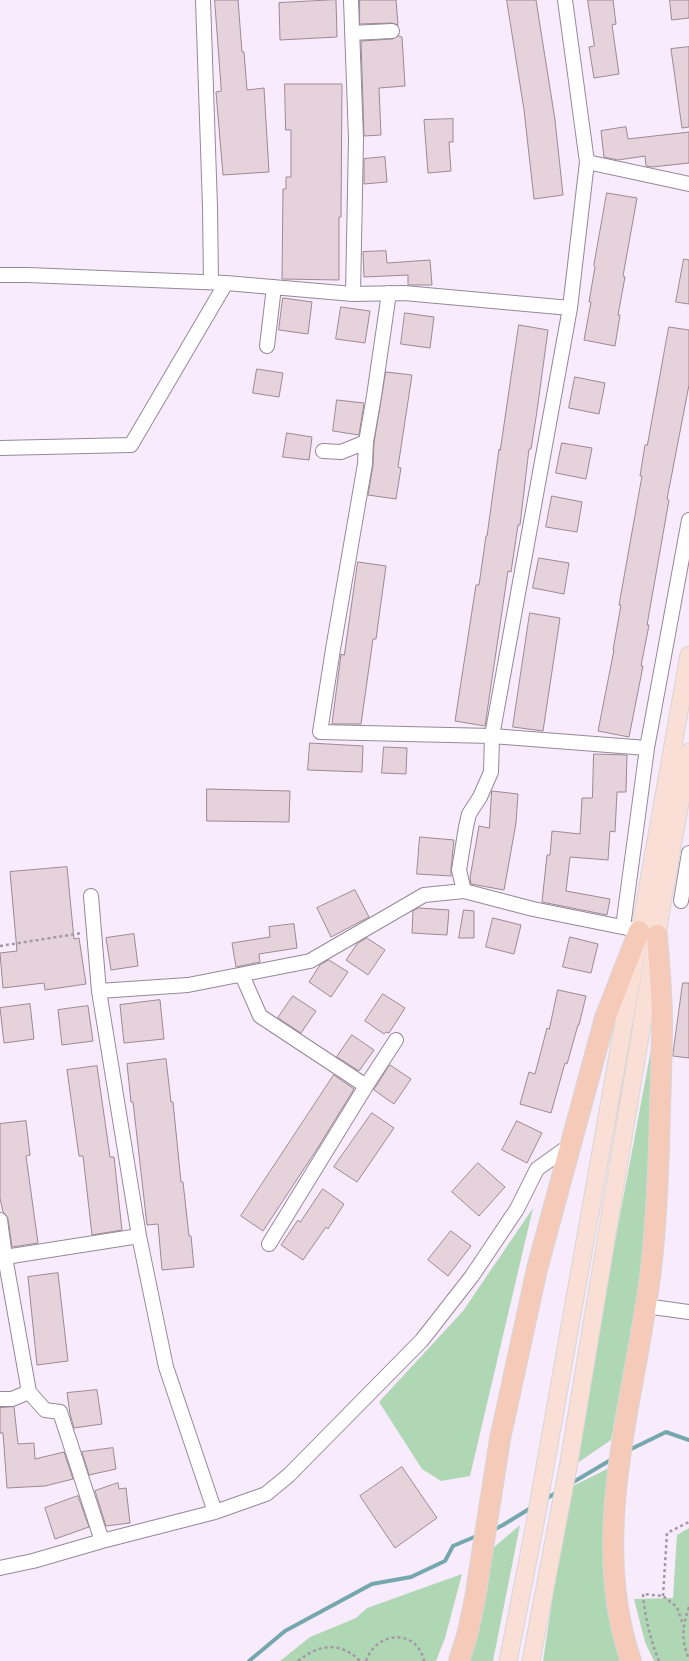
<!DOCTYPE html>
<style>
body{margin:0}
canvas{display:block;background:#f8ebfc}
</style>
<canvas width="689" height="1661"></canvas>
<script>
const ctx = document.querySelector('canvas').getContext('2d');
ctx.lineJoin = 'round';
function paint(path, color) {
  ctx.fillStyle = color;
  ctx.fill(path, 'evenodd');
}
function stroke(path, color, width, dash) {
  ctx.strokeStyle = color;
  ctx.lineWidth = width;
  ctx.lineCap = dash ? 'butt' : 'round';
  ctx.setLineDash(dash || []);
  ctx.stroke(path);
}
paint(new Path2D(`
 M656 1023 642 1269 611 1440 573 1466Z
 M533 1208 470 1476 441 1481 422 1469 379 1402 463 1311Z
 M609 1468C606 1502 601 1537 604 1571 606 1602 612 1632 620 1661H543L569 1488Z
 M520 1525 493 1661H469L492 1549Z
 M689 1528V1661H654L645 1642 634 1599 673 1598 677 1535Z
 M462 1574 445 1638 436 1661H280L310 1637 356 1618 367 1608Z`), '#afd7b4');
stroke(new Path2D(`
 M627 1451 666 1432 689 1440
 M570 1484 614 1458
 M544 1500 559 1491
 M493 1530 503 1525 534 1506
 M249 1661 285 1631 372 1584 411 1577 445 1561 453 1546 479 1535`), '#74a8ae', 4);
const building = new Path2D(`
 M215 0H238L242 52H244L247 90 264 88 269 172 223 175 216 92 221 91Z
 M336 0 337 37 280 40 279 3Z
 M360 0H396L398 25 392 23 360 24Z
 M507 0H536L555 120 563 195 534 199 524 110Z
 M588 0H613L616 24 612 25 619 74 594 78 589 47 594 46Z
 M670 0H689V18L672 20Z
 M399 36 402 37 405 86 379 88 381 135 364 136 361 41 392 39Z
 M689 47V127L682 128 671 49Z
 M285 84H342L341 217H339V280L282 279 283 189H286V177H291V130H286Z
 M453 119V142H449L451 171 428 173 424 120Z
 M626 127 628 139 689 132V163L652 167 646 166 645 156 618 160 604 157 601 131Z
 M385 157 387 182 364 184V159Z
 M607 193 637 198 623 276 625 277 618 315H620L615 346 584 340 591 302H589L595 267 594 266Z
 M386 251 387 263 430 260 432 285H408V275L364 277 363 252Z
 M684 259 689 260V304L676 302Z
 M283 298 312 302 308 334 279 330Z
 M341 307 370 311 365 343 336 339Z
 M405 313 434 317 430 348 401 344Z
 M519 325 548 330 537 411 531 449H529L520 525H518L511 572 508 571 485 726 455 721 476 585H479L486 536H487L499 449 500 450Z
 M669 327 689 330V385L667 499 669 500 647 625H649L641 666H643L629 737 598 731 614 650H613L621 605H619L642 476H640L645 445H647Z
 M257 369 283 373 279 397 253 393Z
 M386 372 412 375 398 467 401 468 396 499 368 495 373 465 374 443Z
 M575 377 605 383 599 414 569 408Z
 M337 400 364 403 359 435 333 431Z
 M287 433 312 437 309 460 283 457Z
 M562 443 592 448 586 479 556 473Z
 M552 496 582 502 577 532 546 527Z
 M539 558 569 563 564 594 533 588Z
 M358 562 386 566 376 639H373L361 724H332L341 654 344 655Z
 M530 613 560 618 543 731 513 727Z
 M310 743 363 746 362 772 308 770Z
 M384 747 407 748 406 774 382 773Z
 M594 754 627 755 626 792H617L615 832 610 831 608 860 570 857 566 891 610 899 607 915 542 902 547 855H550L552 831 580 834 582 798H592Z
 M207 789 290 791 289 822 207 821Z
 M492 791 518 794 516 823 504 890 471 884 470 878 479 826 489 828Z
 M420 837 454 840 451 869V876L417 874Z
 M67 867 74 939 79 938 86 984 45 990 44 983 3 988 0 953 17 951 10 872Z
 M355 890 369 917 331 937 317 908Z
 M419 908 449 910 447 935 412 933 413 911Z
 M464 910 474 911V938H459Z
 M493 918 521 925 514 954 486 947Z
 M294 924 297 948 259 954 260 962 236 967 232 943 270 937 269 927Z
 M134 934 138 966 111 970 106 938Z
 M570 937 598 944 591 973 563 967Z
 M367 938 385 950 368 975 346 960 357 944Z
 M329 960 348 972 331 997 309 982 320 965Z
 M683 983H689V1058L673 1056Z
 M558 990 586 996 579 1025H578L567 1064 565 1063 551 1113 520 1104 529 1072 535 1074 547 1028 549 1029Z
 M383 994 405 1008 389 1033 386 1032 384 1034 365 1021Z
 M293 996 316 1011 301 1033 278 1018Z
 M160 1000 164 1039 124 1043 120 1005Z
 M30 1004 34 1039 4 1043 0 1008Z
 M88 1006 93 1041 62 1045 58 1010Z
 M352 1035 374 1050 359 1071 337 1057Z
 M166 1059 171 1102H173L181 1182H183L189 1236H191L194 1267 162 1270 158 1224 147 1225 133 1102H131L127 1064Z
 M390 1065 411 1079 394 1104 374 1090Z
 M97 1066 110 1157H114L122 1230 92 1235 83 1156H79L67 1070Z
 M334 1075 354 1089 317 1149 263 1231 241 1216Z
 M372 1113 394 1128 357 1182 334 1167Z
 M26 1121 30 1155 26 1156 38 1243 12 1247 8 1219 6 1215 3 1212 0 1198V1124Z
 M517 1121 542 1133 527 1163 502 1150Z
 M478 1163 505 1187 479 1216 452 1192Z
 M323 1189 344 1204 328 1229 326 1227 303 1260 281 1245 298 1220 300 1222Z
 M451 1231 471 1246 448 1276 428 1260Z
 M58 1273 68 1361 37 1365 28 1277Z
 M97 1390 102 1424 74 1428 70 1414 67 1393Z
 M14 1407 18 1444 34 1443 35 1459 64 1452 73 1479 45 1486 7 1488 3 1433H0V1408Z
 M113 1448 116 1469 89 1475 82 1452Z
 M402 1467 437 1518 395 1548 360 1496Z
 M118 1483 119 1489 126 1488 130 1523 106 1526 95 1491Z
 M78 1496 89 1527 55 1539 45 1508Z`);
paint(building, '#e6d2db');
stroke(building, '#9c8992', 1);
const minor = new Path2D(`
 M203 0 210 207 211 282
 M351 0 356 139 353 294
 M352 33 392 31
 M587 162 689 184
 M0 275H28L226 283 353 294 404 293 570 308
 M267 346 274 287
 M366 442 365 464 333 649 320 732 492 736 570 308 587 162 565 0
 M0 448 131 445 226 283
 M323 451 341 452 366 442 374 396 389 293
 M464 891 459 870 466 827 469 814 480 797 491 772 492 736 647 748
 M91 896 99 991 139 1236 166 1367 215 1512
 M681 901 689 853
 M623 927 647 748 689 520
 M242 975 260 1016 366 1086 269 1244
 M99 991 188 985 310 961 424 895 464 891 533 909 647 932
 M366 1086 396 1040
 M0 1220 5 1257 29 1392 45 1410 60 1412 102 1541
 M5 1257 139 1236
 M645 1306 689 1312
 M0 1399H12L29 1392
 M0 1568 33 1561 102 1541 215 1512 266 1494 289 1475 422 1340 472 1276 517 1209 537 1169 572 1144`);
const major = new Path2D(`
 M508 1661 534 1529 689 655
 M531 1661 569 1462 663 898 689 752`);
const highway = new Path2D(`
 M459 1661 467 1636 475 1599 500 1439 537 1269 605 1018 639 931
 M631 1661C587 1534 636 1397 651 1269 657 1215 659 1161 660 1107 661 1079 662 1051 662 1023 662 993 659 964 657 935`);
stroke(minor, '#958999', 16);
stroke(major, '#d7d6d7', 19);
stroke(highway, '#d7d6d7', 22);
stroke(new Path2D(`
 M0 946 82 933
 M663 1596 667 1533 689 1522
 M689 1607C682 1627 681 1640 689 1659
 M298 1661C319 1644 340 1641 360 1661
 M366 1661C376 1631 417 1628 424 1661
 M659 1661C650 1639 645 1617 643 1594L663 1596 677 1607 683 1625`), '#a299a5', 2.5, [3, 3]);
stroke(minor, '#fff', 14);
stroke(major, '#f9dfd5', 17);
stroke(highway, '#f5cab9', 20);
</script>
